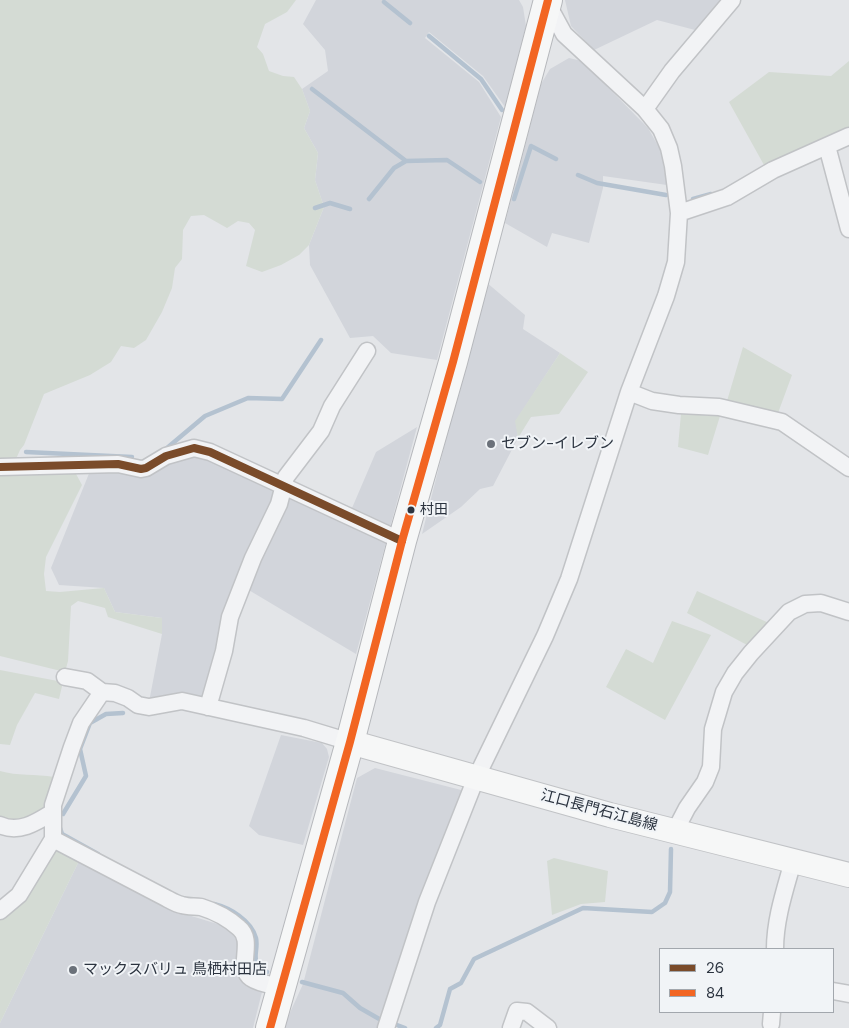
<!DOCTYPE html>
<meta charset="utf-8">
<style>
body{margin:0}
#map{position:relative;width:849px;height:1028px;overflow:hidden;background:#e3e5e8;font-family:"DM Sans",sans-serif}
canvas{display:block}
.legend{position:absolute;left:659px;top:948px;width:175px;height:65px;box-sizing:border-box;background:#f1f4f7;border:1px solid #a2a7ad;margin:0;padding:6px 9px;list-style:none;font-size:15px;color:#2b333f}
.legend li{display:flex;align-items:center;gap:10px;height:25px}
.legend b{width:25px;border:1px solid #a2a7ad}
</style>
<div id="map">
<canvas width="849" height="1028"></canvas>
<ul class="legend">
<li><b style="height:6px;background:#7a4b2a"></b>26</li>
<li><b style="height:6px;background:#f26522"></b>84</li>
</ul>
</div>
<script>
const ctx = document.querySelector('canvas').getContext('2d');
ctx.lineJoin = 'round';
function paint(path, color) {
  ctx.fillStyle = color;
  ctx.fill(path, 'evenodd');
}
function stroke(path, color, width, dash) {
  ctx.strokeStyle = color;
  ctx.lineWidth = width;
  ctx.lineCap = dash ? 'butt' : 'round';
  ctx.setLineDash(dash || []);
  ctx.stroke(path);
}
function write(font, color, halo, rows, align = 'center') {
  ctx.font = font + ' "DM Sans","Noto Sans JP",sans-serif';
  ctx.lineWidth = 4;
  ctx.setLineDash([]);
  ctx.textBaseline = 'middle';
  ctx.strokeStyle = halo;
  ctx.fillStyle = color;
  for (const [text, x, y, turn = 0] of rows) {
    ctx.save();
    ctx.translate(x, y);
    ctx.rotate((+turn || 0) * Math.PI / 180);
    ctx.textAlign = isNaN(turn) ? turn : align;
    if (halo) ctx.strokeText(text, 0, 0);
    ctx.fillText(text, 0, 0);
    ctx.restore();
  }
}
paint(new Path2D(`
 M316 0H519L523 7 526 26 505 107 483 76 429 32 425 38 479 82 501 117 437 360 391 353 373 336 350 338 310 265 309 245 324 207 315 180 318 153 304 128 310 111 302 89 328 71 325 50 303 24Z
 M565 0H722L695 30 657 20 594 50 571 26Z
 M569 58 582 61 648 128 661 151 667 185 603 176V188L589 243 552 233 547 247 505 223 541 84 550 69Z
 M486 282 525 315 523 329 560 353 516 421 518 438 493 486 480 489 461 507 422 534Z
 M417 427 356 654 247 589 294 483 352 508 376 452Z
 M201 455 275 488 274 506 205 697 149 702 162 634V618L115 612 104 588 59 585 51 568 90 471H122L147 477 172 459Z
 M281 735 322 743 327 749 329 757 303 845 259 835 249 826Z
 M375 768 465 791 380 1028H283L303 984 357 778Z
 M79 861 172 910 224 926 234 933 239 941 238 977 246 986 262 992 253 1028H0V1023Z`), '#d2d5db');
paint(new Path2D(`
 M0 0H296L287 12 265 24 257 47 263 54 269 71 283 76 294 77 302 89 310 111 304 128 318 153 315 180 324 207 309 245 299 255 281 265 262 272 246 266 255 230 249 223 238 221 227 228 204 215 191 216 183 230 182 259 175 268 172 288 162 312 146 340 134 348 121 346 111 362 90 375 44 394 24 445 20 450 16 459H0Z
 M849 61V127L764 165 729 102 769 72 831 76Z
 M743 347 792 375 778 413 727 401Z
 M560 353 588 372 559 414 531 417 518 438 515 421Z
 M681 414 720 416 708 455 678 447Z
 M60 470 76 474 82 485 46 557 44 574 46 591 60 592 104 588 115 612 162 618V634L108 617 105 608 78 601 71 606 68 661 65 672 0 656V474Z
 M697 591 769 623 749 646 687 613Z
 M672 621 711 635 665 720 606 687 626 649 653 663Z
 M0 670 63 682 59 699 35 693 17 725 10 745 0 744Z
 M0 771C17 776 36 774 54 777 55 788 49 802 42 810 34 818 9 822 0 817Z
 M54 849 79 861 0 1023V916Z
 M554 858 608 871 605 902 581 904 552 915 547 861Z`), '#d4dbd4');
stroke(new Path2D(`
 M384 2 410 23
 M429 36 481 79 502 110
 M312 89 406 161
 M578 175 597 183 666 195
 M369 199 394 168 406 161 447 160 480 182
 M514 199 531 146 556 159
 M693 199 711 194
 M315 208 330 203 350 209
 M167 448 205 416 248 398 282 399 321 340
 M26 452 132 457
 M63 814 86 776 80 749 90 723 106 714 123 713
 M60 828 62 834 98 854
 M214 904C230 908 251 920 256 938 259 954 248 960 267 972
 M302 982 343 993 360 1008 381 1020
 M397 1025 405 1028
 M436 1028 440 1025 450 989 461 983 474 959 583 908 652 912 665 903 670 892 671 849`), '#b4c2d0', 4.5);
const street = new Path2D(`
 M645 109 672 71 732 0
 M827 146 849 229
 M679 213 727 197 773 170 849 136
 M629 392 652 401 679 405 719 407 782 422 849 468
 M0 467 118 464 141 469 146 468 166 456 194 448 210 452 402 541
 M65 677 87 681 102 692 115 693 128 698 138 705 149 707 182 701 304 728 350 742
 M208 707 224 651 230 617 253 558 279 504 286 477 321 431 332 406 367 351
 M0 825C19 834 37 822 53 812
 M675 831 687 808 705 782 711 767 713 729 724 692 735 673 751 653 789 612 805 604 821 603 849 612
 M53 839 164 897C170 900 176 904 182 905 188 907 195 906 201 907 214 911 229 919 239 928 255 941 236 968 251 978 260 984 272 985 281 987
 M0 911 19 895 53 839V805L72 747 81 723 102 692
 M775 949C775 919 785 890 793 861
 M833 991 849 994
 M771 1024 772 1012
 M386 1028 427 902 476 778 545 636 569 579 629 392 666 296 676 262 679 213 673 166 669 148 661 129 645 109 564 34 547 3
 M511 1028 517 1011 527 1012 548 1028`);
const secondary = new Path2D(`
 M350 742 610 815 849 875`);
const highway = new Path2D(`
 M270 1028 350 742 402 541 453 362 548 0`);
stroke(street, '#c1c3c6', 19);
stroke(secondary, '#c1c3c6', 26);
stroke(highway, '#b6b8bc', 30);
stroke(street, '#f2f3f5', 16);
stroke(secondary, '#f6f7f7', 24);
stroke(highway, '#f6f7f7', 28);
stroke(new Path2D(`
 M0 467 118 464 141 469 146 468 166 456 194 448 210 452 402 541`), '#7a4b2a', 8);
stroke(new Path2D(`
 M270 1028 350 742 402 541 453 362 548 0`), '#f26522', 8);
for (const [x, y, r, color] of [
 [491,444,5,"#6b717a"],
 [411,510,4.5,"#2b333f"],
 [73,970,5,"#6b717a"]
]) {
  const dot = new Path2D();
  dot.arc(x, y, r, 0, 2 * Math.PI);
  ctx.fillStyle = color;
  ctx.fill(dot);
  stroke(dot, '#f1f4f7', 2);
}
write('14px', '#2b333f', '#f1f4f7', [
 ["村田",420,510]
], 'left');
write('15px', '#2b333f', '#f1f4f7', [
 ["セブン-イレブン",501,444],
 ["マックスバリュ 鳥栖村田店",83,970]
], 'left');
write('15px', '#2b333f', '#f1f4f7', [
 ["江口長門石江島線",599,811,15]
]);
</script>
